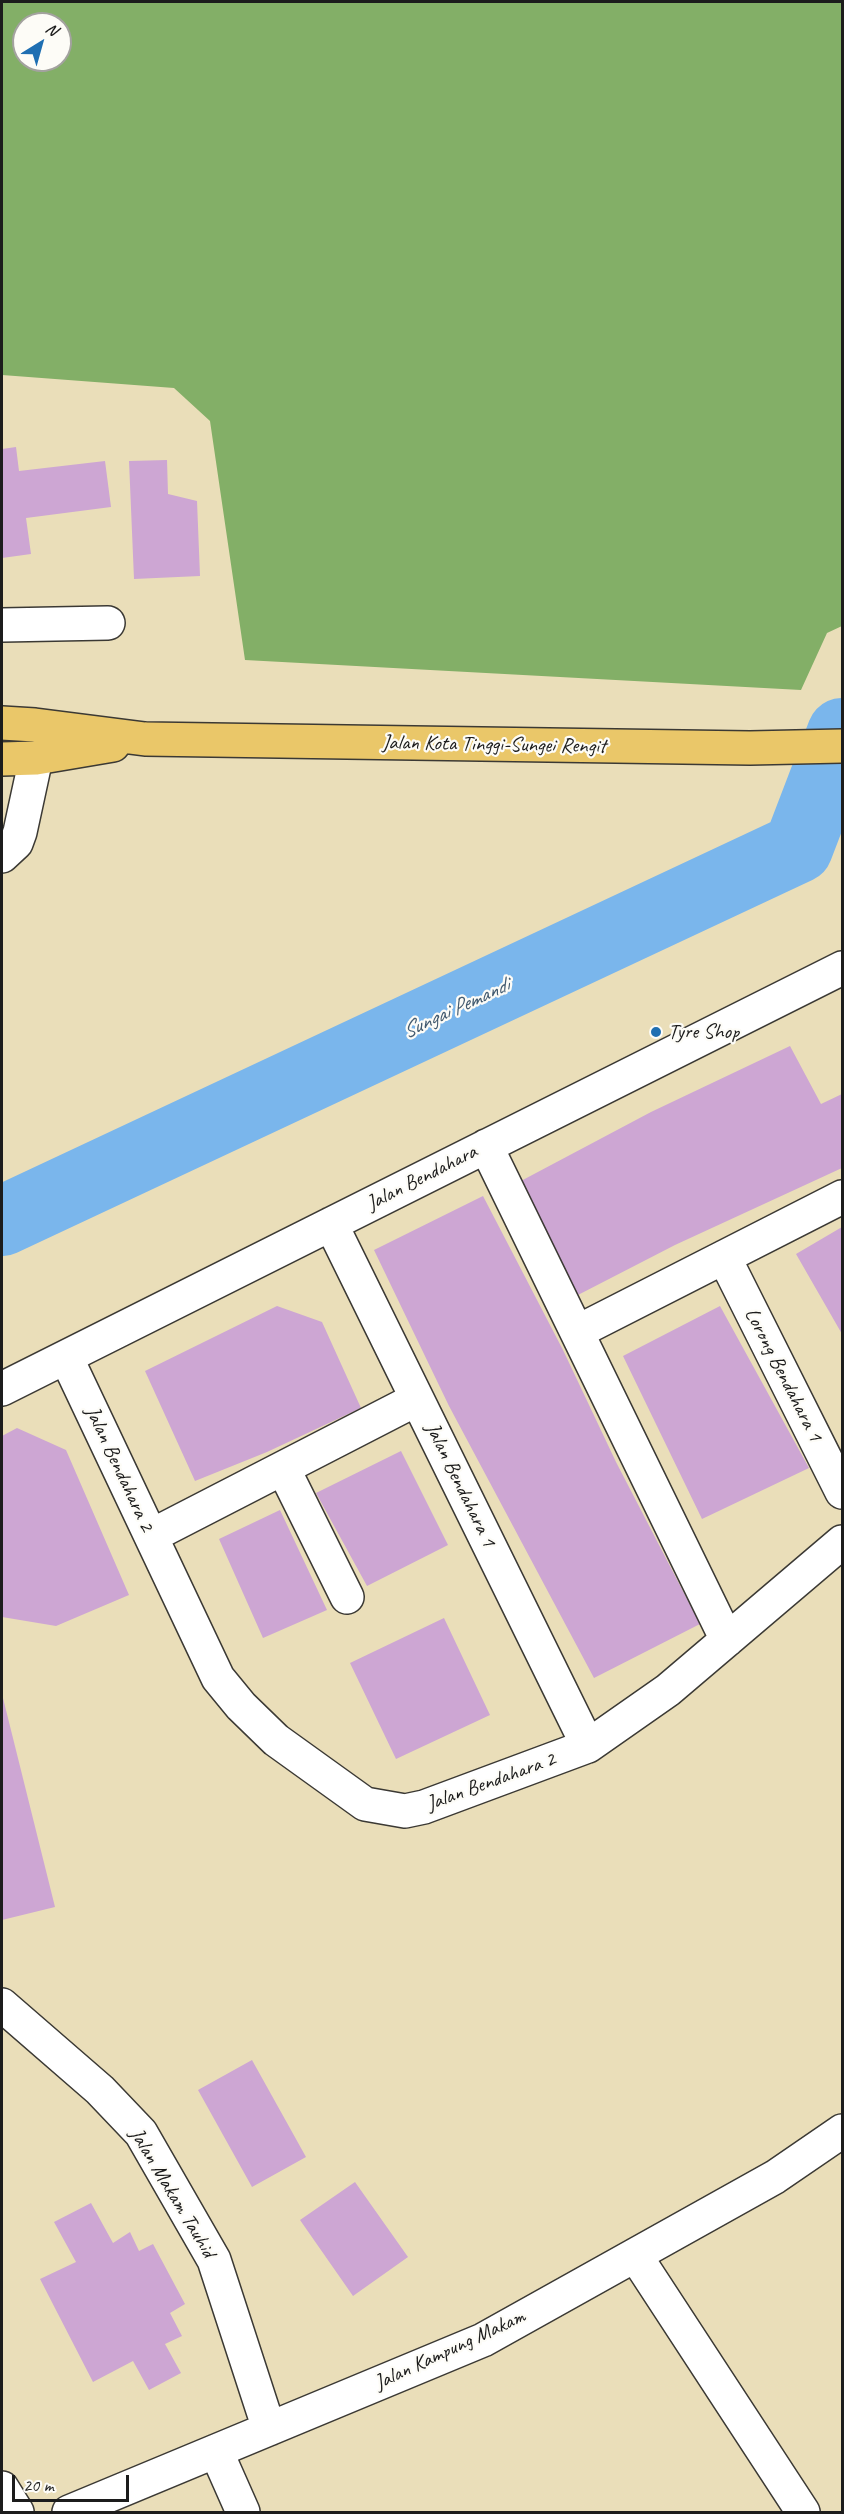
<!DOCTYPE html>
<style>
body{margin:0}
#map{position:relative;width:844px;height:2514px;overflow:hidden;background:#eadeb9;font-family:Caveat,sans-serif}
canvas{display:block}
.frame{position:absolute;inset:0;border:3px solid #1c1c1c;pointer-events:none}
.north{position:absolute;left:12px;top:12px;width:60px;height:60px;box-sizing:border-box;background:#fdfcf7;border:2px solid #a3a29f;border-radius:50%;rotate:37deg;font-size:16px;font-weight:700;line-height:24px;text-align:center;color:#1c1c1c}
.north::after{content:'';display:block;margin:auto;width:21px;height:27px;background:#1f6fb2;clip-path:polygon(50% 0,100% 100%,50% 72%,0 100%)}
.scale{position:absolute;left:12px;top:2475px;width:117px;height:27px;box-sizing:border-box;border:3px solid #1c1c1c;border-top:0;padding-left:8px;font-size:18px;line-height:21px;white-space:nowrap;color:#1c1c1c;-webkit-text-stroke:4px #fdfcf7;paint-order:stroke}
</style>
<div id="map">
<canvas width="844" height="2514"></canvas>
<div class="frame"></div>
<div class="north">N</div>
<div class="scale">20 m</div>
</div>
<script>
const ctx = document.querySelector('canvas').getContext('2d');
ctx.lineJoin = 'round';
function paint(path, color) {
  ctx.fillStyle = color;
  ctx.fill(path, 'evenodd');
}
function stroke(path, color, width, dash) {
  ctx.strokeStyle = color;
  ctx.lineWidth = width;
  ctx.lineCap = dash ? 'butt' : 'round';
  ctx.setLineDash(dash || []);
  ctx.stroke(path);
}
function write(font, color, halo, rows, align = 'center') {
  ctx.font = font + ' Caveat,sans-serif';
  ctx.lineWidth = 4.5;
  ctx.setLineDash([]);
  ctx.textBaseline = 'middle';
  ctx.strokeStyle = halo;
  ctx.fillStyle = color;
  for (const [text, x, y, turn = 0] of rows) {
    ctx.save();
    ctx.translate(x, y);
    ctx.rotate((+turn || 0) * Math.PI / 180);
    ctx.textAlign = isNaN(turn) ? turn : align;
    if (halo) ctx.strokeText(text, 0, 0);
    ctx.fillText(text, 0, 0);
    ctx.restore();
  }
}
paint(new Path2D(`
 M2 2H842V626L827 633 801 690 245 660 210 421 174 388 2 375ZM24 24H60V60H24Z`), '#83af67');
stroke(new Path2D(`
 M2 1221 798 848 842 733`), '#7ab6ec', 70);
paint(new Path2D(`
 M16 447 19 471 105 461 111 507 26 518 31 554 2 558V449Z
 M167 460 168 494 197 501 200 576 134 579 129 461Z
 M790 1046 821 1104 842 1094V1168L675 1245 576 1296 519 1182 651 1112Z
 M483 1196 563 1350 616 1462 700 1624 594 1678 449 1406 374 1250Z
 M842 1227V1334L796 1254Z
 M277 1306 322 1322 361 1408 267 1452 195 1481 145 1371Z
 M720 1306 809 1468 702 1519 623 1356Z
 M17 1428 66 1450 129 1595 56 1626 2 1617V1436Z
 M401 1451 448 1545 367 1586 316 1493Z
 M280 1510 327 1610 263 1638 219 1539Z
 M444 1618 490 1715 396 1759 350 1663Z
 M2 1694 55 1907 2 1920Z
 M252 2060 306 2157 252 2187 198 2090Z
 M355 2182 408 2257 353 2296 300 2220Z
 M91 2203 113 2243 130 2232 139 2251 153 2244 185 2304 170 2313 182 2336 165 2344 181 2373 149 2390 133 2361 93 2382 40 2279 76 2262 54 2222Z`), '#cda6d3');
const minor = new Path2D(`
 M2 625 108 623
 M2 856 16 843 20 832 36 758
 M486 1146 727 1640
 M331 1224 588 1746
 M724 1257 842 1492
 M577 1332 842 1197
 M66 1357 218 1678 241 1706 276 1740 365 1804 405 1811 424 1807 588 1746 668 1690 842 1542
 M2 1389 842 968
 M283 1468 347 1597
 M151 1536 417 1399
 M2 2005 100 2090 141 2133 214 2260 269 2429
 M635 2255 803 2512
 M216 2451 243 2512
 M2 2488 17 2512
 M69 2512 483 2340 775 2177 842 2131`);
const major = new Path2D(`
 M2 723 35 725 145 739 750 748 842 746
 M2 759 36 758 113 745`);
stroke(minor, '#3b3934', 36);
stroke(major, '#3b3934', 36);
stroke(minor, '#fff', 33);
stroke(major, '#eac769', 33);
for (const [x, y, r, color] of [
 [656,1032,6,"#1f6fb2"]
]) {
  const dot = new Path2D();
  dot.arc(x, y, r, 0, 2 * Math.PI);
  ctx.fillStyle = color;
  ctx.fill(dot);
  stroke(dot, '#fdfcf7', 2);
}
write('21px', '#1c1c1c', '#fdfcf7', [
 ["Jalan Kota Tinggi-Sungei Rengit",494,745,1],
 ["Jalan Bendahara",422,1178,-27],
 ["Lorong Bendahara 1",783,1375,63],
 ["Jalan Bendahara 2",119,1469,65],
 ["Jalan Bendahara 1",460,1485,64],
 ["Jalan Bendahara 2",491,1782,-20],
 ["Jalan Makam Tauhid",172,2193,59],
 ["Jalan Kampung Makam",450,2350,-25]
]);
write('21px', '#1c1c1c', '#fdfcf7', [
 ["Tyre Shop",668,1032]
], 'left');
write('italic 22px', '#425a6f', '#fdfcf7', [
 ["Sungai Pemandi",456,1009,-25]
]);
</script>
